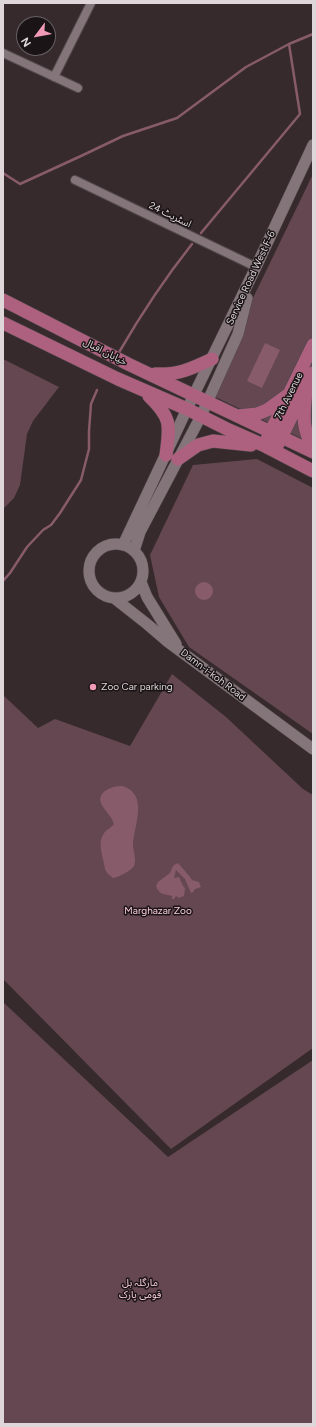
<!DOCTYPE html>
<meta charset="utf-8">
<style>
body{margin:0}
#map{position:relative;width:316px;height:1427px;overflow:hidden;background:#362a2d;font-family:Figtree,sans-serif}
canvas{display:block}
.frame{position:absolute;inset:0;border:4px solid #ded6d8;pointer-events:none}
.north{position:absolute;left:16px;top:16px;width:40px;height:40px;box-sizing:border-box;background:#1a1416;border:1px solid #686264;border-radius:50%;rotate:238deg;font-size:11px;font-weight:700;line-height:16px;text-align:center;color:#ded6d8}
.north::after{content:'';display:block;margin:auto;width:14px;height:18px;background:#f09ab7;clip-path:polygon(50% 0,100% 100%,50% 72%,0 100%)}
</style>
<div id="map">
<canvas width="316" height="1427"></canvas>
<div class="frame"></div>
<div class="north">N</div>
</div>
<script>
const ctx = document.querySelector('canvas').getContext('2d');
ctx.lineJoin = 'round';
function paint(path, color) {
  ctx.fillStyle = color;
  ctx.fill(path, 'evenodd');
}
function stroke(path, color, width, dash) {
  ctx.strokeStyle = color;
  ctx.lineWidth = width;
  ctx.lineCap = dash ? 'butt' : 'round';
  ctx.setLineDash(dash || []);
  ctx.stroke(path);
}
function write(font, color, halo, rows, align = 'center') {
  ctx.font = font + ' Figtree,"Noto Sans Arabic",sans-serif';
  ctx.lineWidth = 3;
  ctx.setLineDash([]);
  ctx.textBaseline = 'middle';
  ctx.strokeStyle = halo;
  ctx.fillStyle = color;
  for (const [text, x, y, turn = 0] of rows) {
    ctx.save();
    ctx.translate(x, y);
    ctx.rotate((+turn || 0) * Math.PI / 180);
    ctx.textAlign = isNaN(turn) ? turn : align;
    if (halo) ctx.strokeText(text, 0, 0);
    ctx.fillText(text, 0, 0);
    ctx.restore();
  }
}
paint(new Path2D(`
 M313 174V444L207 393Z
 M3 359 59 387 33 421 27 434 20 485 14 498 3 509Z
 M257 459 313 488V734L189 647 159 597 150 555 193 465Z
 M172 674 226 717 303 789 313 795V1048L171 1149 3 979V695L38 728 55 719 130 746Z
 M3 1002 168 1157 313 1060V1424H3Z`), '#644751');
paint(new Path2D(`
 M265 343 280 350 262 388 247 381Z
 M195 591a9 9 0 1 1 18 0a9 9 0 1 1-18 0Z
 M123 786C149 795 134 826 133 844 133 851 137 859 134 866 131 871 119 877 113 878L107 873 105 869C104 859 97 844 103 835 105 830 111 828 114 824 112 813 91 802 105 791 111 787 116 786 123 786Z
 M178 863 190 877 192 880 199 882 201 887 195 889 193 892 191 893 185 879 176 870 174 878 179 877 183 886 185 888 184 896 179 898 176 896 174 899H172V896C164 894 159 895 156 886L158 882 170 873 172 868 174 865Z`), '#875b6a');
stroke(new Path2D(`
 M3 173 20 184 81 156 123 136 177 118 246 67 289 44
 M201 233 300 114 289 44 313 34
 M118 354C140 316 165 278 192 244
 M3 581 10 573 27 547 43 530 51 525 60 513 81 480 89 449V431L91 404 97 390`), '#875b6a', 2.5);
const street = new Path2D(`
 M3 53 78 88
 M54 77 91 3
 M75 180 256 267`);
const secondary = new Path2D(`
 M89 571a27 27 0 1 1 54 0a27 27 0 1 1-54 0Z
 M123 545 187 409 256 267 313 145
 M134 551 140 532 201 416 238 334 247 298
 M141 582 147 597 176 644
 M114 598 147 624 168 642 313 749`);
const primary = new Path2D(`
 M3 300 128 364 313 452
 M3 323 118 379 187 409 229 430 263 445 313 471
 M155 374C178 375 191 369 212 359
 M306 391C304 416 301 425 313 448
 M149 396C172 418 170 425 166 455
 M238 416 257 414 267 410 289 394
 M267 439 313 345
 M278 444 313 373
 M178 459 198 445 213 441 251 445`);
stroke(street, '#53494c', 10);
stroke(secondary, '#53494c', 12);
stroke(primary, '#53494c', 14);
stroke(street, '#837579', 8);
stroke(secondary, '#837579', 11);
stroke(primary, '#ad617e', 13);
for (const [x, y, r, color] of [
 [93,687,4,"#f09ab7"]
]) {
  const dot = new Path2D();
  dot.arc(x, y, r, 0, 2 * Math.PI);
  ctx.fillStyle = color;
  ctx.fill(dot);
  stroke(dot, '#1a1416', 1.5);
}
write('10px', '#ded6d8', '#1a1416', [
 ["اسٹریٹ 24",170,215,26],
 ["Service Road West F-6",251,278,-65],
 ["خیابان اقبال",105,352,27],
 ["7th Avenue",289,396,-64],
 ["Damn-i-koh Road",213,675,37]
]);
write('10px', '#ded6d8', '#1a1416', [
 ["Zoo Car parking",101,687]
], 'left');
write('10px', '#faccda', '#1a1416', [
 ["Marghazar Zoo",158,911],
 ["مارگلہ ہل",140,1283],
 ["قومی پارک",140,1295]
]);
</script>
